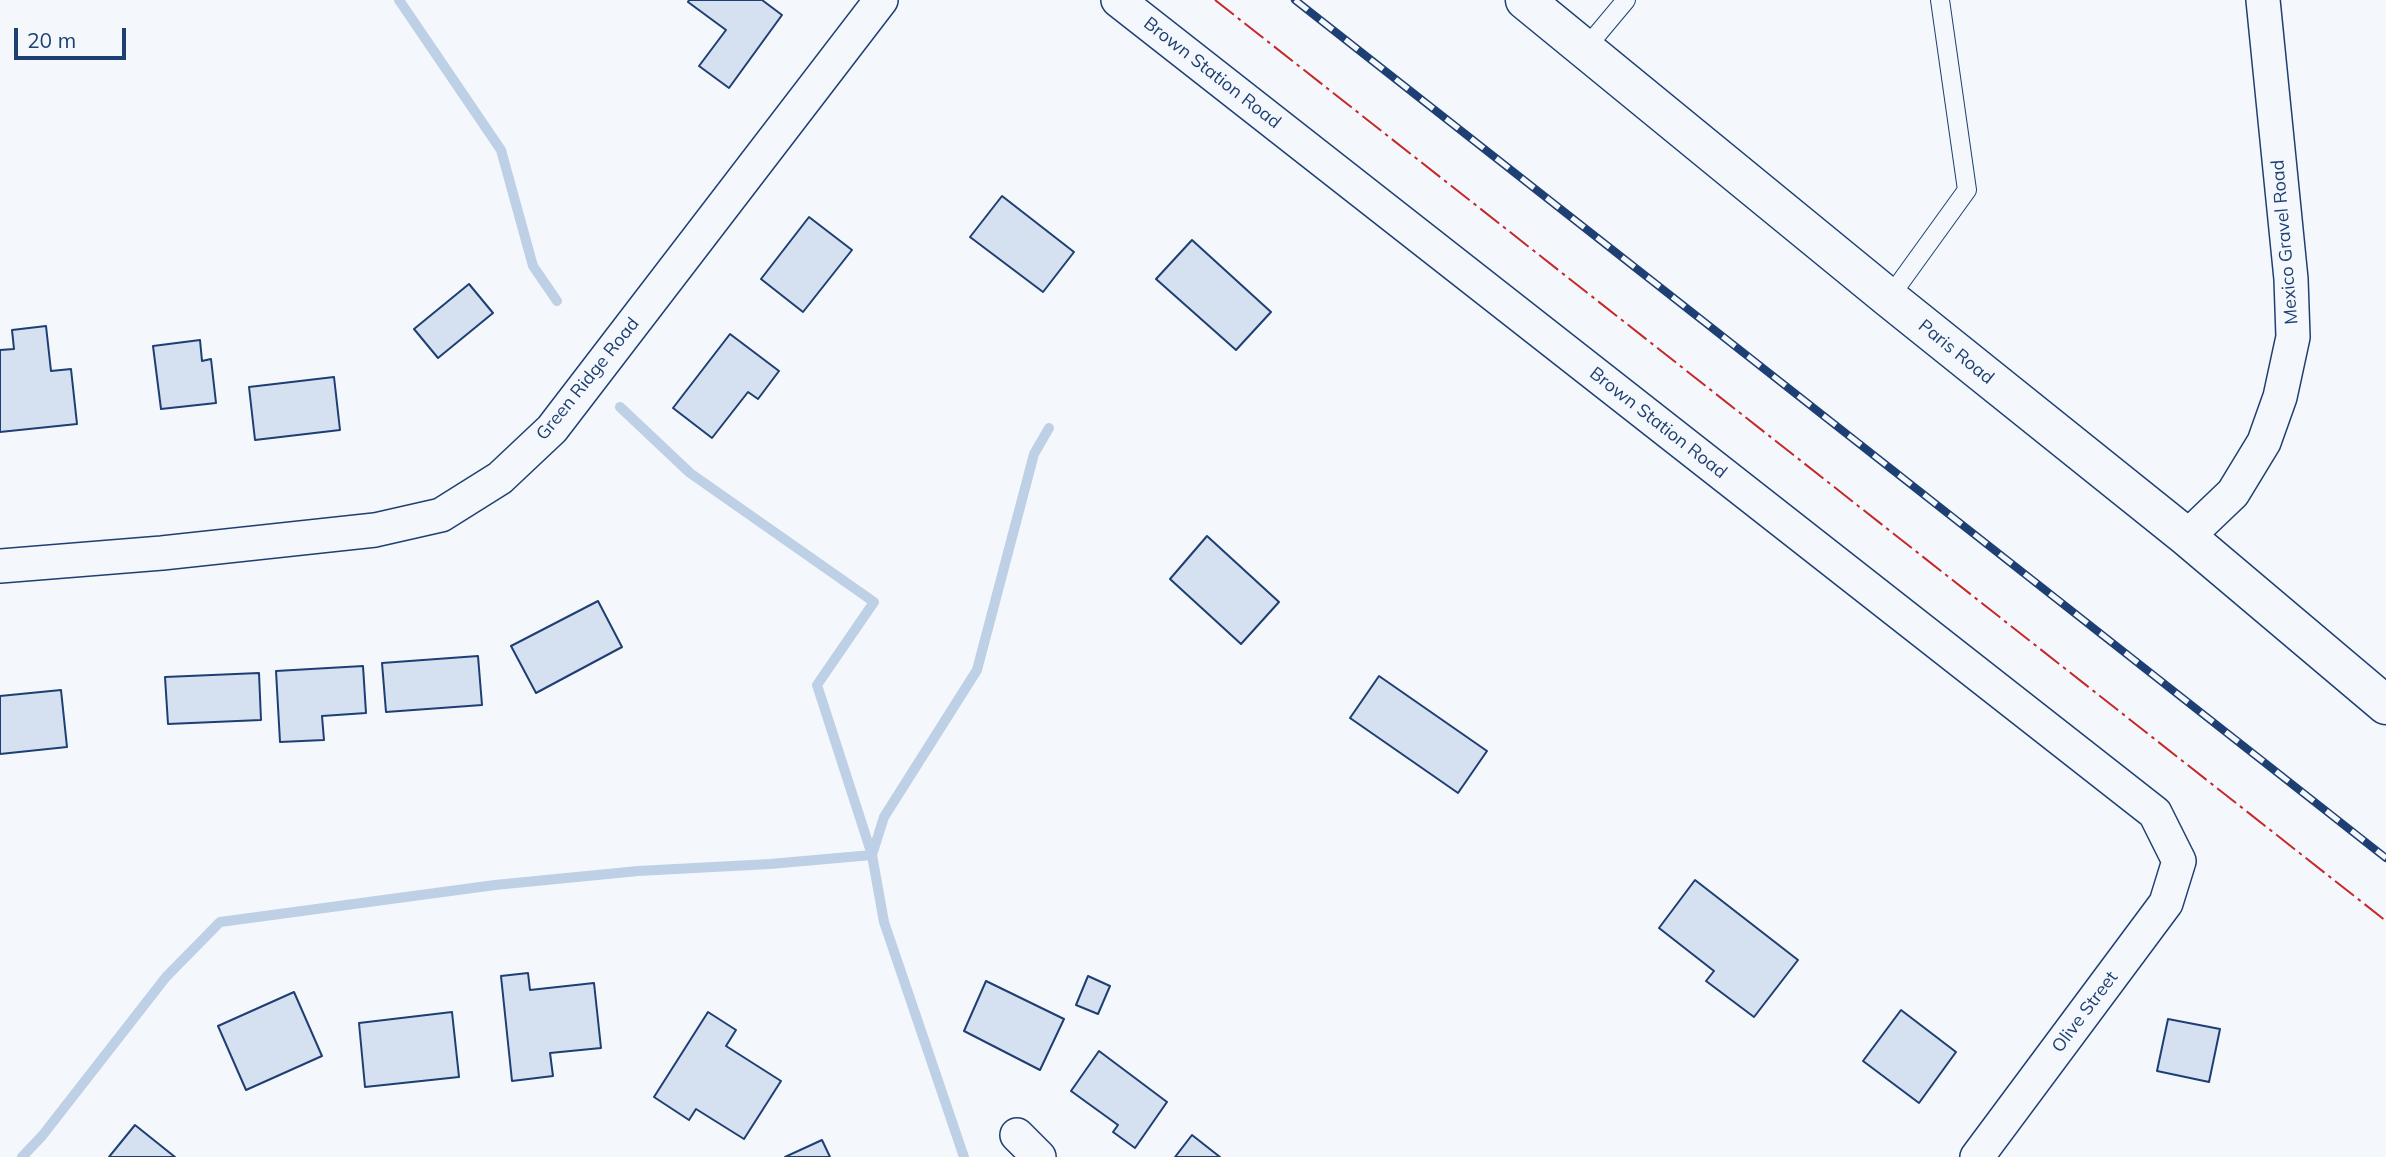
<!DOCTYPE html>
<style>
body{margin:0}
#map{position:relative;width:2386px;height:1157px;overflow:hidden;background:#f4f7fb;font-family:Mulish,sans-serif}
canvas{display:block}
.scale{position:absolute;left:14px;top:28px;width:112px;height:32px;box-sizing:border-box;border:4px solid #1d3f73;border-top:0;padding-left:9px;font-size:21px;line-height:24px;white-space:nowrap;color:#1d3f73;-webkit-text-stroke:5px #f4f7fb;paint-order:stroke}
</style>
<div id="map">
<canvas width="2386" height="1157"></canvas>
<div class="scale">20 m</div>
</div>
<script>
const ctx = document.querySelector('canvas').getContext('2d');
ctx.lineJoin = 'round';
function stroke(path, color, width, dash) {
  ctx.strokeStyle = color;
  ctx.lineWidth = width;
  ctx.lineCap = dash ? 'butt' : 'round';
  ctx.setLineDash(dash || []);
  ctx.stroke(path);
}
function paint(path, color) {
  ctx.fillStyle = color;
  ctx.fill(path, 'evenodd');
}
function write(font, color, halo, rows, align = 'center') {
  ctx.font = font + ' Mulish,sans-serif';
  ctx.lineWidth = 5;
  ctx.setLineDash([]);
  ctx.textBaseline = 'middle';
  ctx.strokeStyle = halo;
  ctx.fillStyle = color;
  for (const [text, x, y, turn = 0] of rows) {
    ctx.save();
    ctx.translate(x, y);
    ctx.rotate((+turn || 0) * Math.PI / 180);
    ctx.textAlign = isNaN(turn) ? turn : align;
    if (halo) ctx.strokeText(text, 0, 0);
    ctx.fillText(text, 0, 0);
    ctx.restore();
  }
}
stroke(new Path2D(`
 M399 0 501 150 533 266 557 301
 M22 1157 42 1136 166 977 220 922 495 885 638 871 770 864 872 855 817 685 874 602 690 473 620 407
 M964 1157 884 922 872 855 884 817 977 670 1034 454 1049 428`), '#bed0e5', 10);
const building = new Path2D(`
 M689 0H762L782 15 729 88 699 66 726 30 688 2Z
 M1002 196 1074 252 1043 292 970 237Z
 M809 217 852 250 803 312 761 279Z
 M1192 240 1271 312 1236 350 1156 279Z
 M469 284 493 313 438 358 414 329Z
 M46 326 51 371 71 369 77 424 0 432V350L14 349 12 330Z
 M730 334 779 371 758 399 748 392 712 438 673 408Z
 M200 340 202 361 211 359 216 403 161 409 153 346Z
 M334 377 340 430 255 440 249 387Z
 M1207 536 1279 602 1241 644 1170 579Z
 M598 601 622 647 536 693 511 646Z
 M478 656 482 705 386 712 382 663Z
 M363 666 366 713 322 716 324 740 280 742 276 671Z
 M259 673 261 720 168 724 165 677Z
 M1379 676 1487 751 1458 793 1350 718Z
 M61 690 67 747 0 754V696Z
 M1695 880 1798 960 1754 1017 1706 981 1714 971 1659 928Z
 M528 973 530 990 594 983 601 1048 550 1053 553 1076 512 1081 501 976Z
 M1088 976 1110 986 1098 1014 1076 1005Z
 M986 981 1064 1019 1040 1070 964 1031Z
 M294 992 322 1056 246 1090 218 1026Z
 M1901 1010 1956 1052 1919 1103 1863 1061Z
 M452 1012 459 1077 365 1087 359 1023Z
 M708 1012 736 1030 726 1046 781 1081 744 1139 696 1109 689 1120 654 1097Z
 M2168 1019 2220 1029 2209 1082 2157 1071Z
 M1099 1051 1167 1102 1135 1148 1113 1132 1118 1125 1071 1091Z
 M135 1125 175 1157H109Z
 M1192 1135 1220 1157H1175Z
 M822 1140 830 1157H785Z`);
paint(building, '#d5e0f0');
stroke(building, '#1d3f73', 2);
const service = new Path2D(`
 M1585 49 1626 0
 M1889 298 1967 190 1940 0`);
const minor = new Path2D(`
 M1118 0 2155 813 2179 861 2166 903 1977 1157
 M2187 537 2233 493 2264 442 2280 397 2293 337 2291 279 2263 0
 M0 566 162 553 375 530 441 515 500 478 552 429 881 0
 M1017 1135 1039 1157`);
const secondary = new Path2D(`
 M1525 0 1889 298 2187 537 2386 705`);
stroke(service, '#1d3f73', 20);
stroke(minor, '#1d3f73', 36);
stroke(secondary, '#1d3f73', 41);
stroke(service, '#f4f7fb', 18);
stroke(minor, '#f4f7fb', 33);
stroke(secondary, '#f4f7fb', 38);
const rail = new Path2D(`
 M1295 0 2386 858`);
stroke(rail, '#1d3f73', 8);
stroke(rail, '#f4f7fb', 5, [16]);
stroke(new Path2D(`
 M1215 0 2386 921`), '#c62828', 2, [24, 5, 3.5, 5]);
write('18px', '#1d3f73', '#f4f7fb', [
 ["Brown Station Road",1212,73,38],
 ["Mexico Gravel Road",2285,242,-95],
 ["Paris Road",1956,352,39],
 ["Green Ridge Road",588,379,-51],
 ["Brown Station Road",1658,423,38],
 ["Olive Street",2085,1012,-53]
]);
</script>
